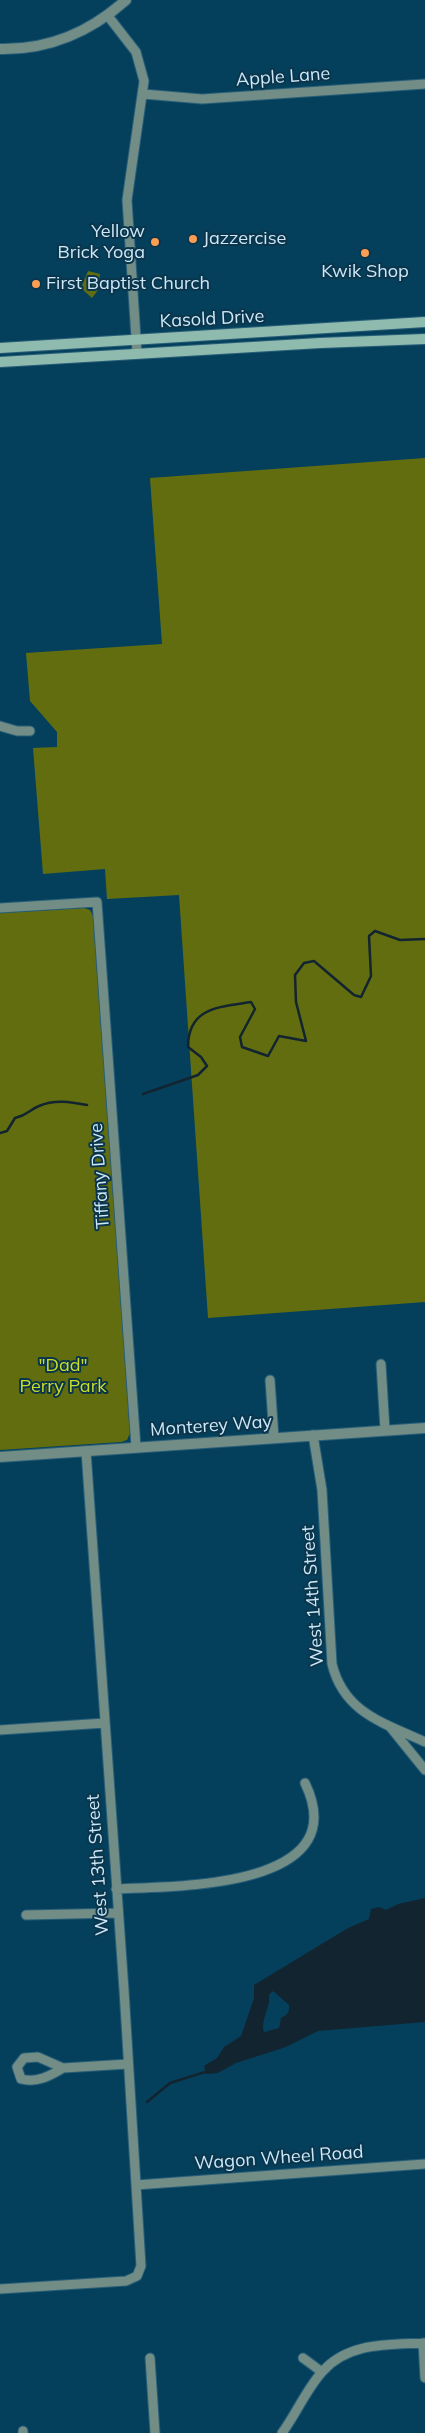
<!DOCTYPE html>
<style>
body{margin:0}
canvas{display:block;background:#04405c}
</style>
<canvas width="425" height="2433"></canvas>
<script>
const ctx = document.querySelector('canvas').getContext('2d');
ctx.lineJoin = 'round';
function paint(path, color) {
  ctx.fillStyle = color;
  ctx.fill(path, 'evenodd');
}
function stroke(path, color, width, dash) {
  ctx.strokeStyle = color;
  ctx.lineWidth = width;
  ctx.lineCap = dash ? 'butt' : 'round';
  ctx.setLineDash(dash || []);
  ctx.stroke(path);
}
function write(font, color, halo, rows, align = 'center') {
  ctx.font = font + ' Mulish,sans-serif';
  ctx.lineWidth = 4;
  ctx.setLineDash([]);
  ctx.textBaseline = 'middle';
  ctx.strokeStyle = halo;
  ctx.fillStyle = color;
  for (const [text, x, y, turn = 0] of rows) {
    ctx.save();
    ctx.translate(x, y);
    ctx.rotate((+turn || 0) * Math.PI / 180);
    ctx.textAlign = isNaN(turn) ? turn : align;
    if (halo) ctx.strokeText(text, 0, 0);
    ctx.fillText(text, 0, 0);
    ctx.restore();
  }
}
paint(new Path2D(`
 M88 271 100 274 98 290 92 298 81 288Z
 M425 458V1302L208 1318 179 895 107 899 105 869 43 874 33 748 57 747V732L30 701 26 653 162 644 150 478Z
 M84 908 90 910 94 918 130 1433 127 1440 121 1442 0 1450V913Z`), '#626d0f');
paint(new Path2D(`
 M425 1898V2022L318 2031 286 2047 236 2063 218 2073 206 2074 204 2066 217 2058 224 2047 241 2036 254 1998V1985L348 1928 369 1919 371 1909 379 1907 386 1910 398 1904ZM273 1991 289 2005C290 2012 287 2015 281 2018L279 2028 264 2032C260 2021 271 2007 269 1995Z`), '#12242f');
stroke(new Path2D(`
 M143 1094 198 1075 207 1066 201 1057 188 1047C188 1007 220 1007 251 1002L255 1009 240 1037 242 1047 268 1056 279 1036 306 1041 296 1002 295 975 304 963 314 961 354 995 361 997 371 976 369 936 375 931 400 940 425 939
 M0 1133 7 1131 15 1118C28 1115 29 1110 39 1106 55 1099 71 1102 87 1105
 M147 2102 170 2083 205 2072`), '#12242f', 2.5);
const minor = new Path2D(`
 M108 16 136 52 144 81 127 200 137 353
 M143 94 202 99 425 84
 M0 726 17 731H30
 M0 908 97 902 136 1447
 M381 1364 385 1430
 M270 1380 274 1438
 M313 1435 322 1490 332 1664C344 1713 384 1723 425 1742
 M391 1728 425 1770
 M0 1730 105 1723
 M116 1889C175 1886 356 1889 305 1783
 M26 1915 118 1913
 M63 2068C50 2076 37 2083 21 2079L17 2067 24 2058 38 2057 63 2068 128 2064
 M136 2185 425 2164
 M0 2289 126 2281 137 2276 141 2266 124 1990 86 1451
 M423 2343 425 2378
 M150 2358 155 2433
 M303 2358 322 2372
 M23 2431V2433
 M282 2433C296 2414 306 2390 322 2372 348 2342 388 2345 425 2343`);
const tertiary = new Path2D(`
 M0 49C50 50 90 32 126 0
 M0 1457 425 1428`);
const secondary = new Path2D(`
 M0 348 425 322
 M0 362 320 343 425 339`);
stroke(minor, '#285e78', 11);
stroke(tertiary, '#285e78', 12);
stroke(secondary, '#285e78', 12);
stroke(minor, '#728d85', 9);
stroke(tertiary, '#728d85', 10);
stroke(secondary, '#8fbbaf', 10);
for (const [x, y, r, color] of [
 [193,239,5,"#fc9d54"],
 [155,242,5,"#fc9d54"],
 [365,253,5,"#fc9d54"],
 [36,284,5,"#fc9d54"]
]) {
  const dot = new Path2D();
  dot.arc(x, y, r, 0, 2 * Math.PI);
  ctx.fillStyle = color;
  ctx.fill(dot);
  stroke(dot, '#0b354b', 2);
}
write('18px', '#cde8f9', '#0b354b', [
 ["Apple Lane",283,77,-4],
 ["Kasold Drive",212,319,-3],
 ["Tiffany Drive",100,1176,-94],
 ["Monterey Way",211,1426,-4],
 ["West 14th Street",313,1596,-94],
 ["West 13th Street",98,1865,-94],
 ["Wagon Wheel Road",279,2158,-4]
]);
write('18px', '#cde8f9', '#0b354b', [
 ["Yellow",145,232,"right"],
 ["Brick Yoga",145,253,"right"],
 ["Jazzercise",203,239],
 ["Kwik Shop",365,272,"center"],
 ["First Baptist Church",46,284]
], 'left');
write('18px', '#cadd29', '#0b354b', [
 ["\"Dad\"",63,1366],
 ["Perry Park",63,1387]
]);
</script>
